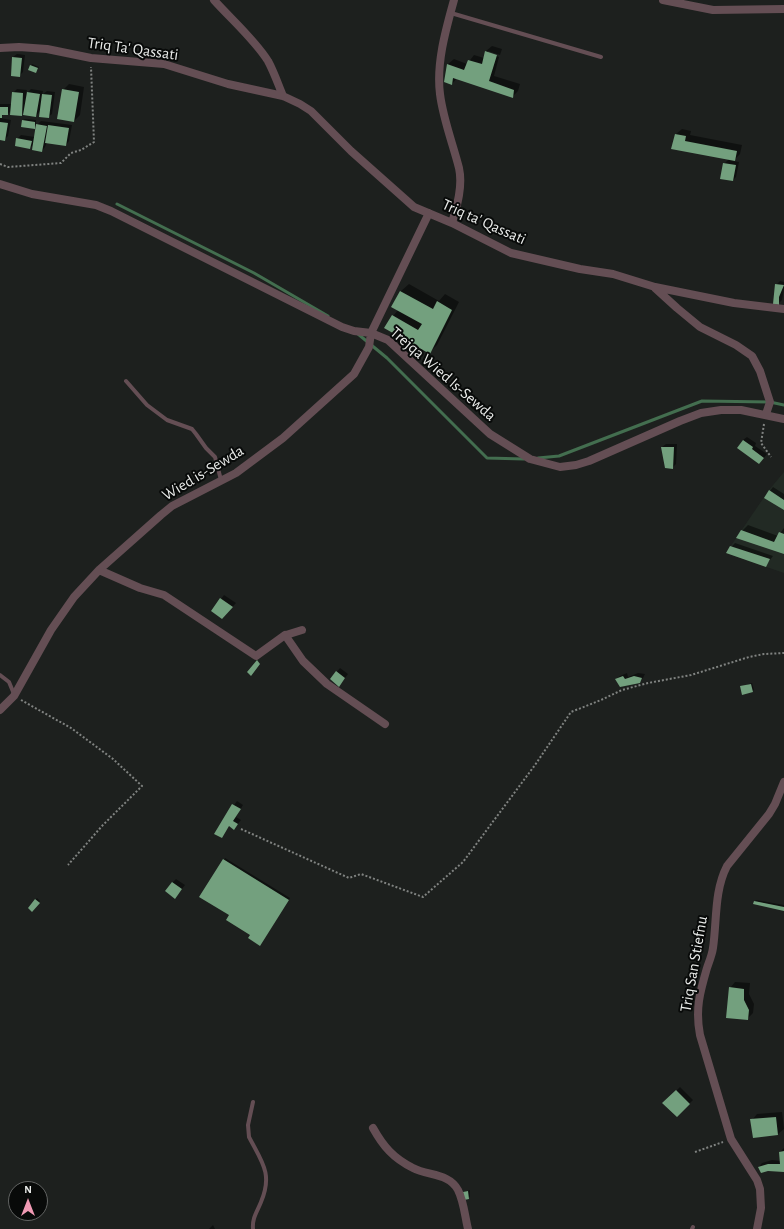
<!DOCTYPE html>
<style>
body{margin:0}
#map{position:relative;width:784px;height:1229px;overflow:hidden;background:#1d201e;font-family:"Alegreya Sans",sans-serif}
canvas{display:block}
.north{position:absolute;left:8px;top:1181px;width:40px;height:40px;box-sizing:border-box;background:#080a09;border:1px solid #626463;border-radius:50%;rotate:0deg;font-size:11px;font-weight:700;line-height:16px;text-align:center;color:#eaecea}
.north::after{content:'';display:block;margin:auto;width:14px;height:18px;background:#f09ab4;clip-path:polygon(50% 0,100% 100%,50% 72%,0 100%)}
</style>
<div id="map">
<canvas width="784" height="1229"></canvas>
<div class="north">N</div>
</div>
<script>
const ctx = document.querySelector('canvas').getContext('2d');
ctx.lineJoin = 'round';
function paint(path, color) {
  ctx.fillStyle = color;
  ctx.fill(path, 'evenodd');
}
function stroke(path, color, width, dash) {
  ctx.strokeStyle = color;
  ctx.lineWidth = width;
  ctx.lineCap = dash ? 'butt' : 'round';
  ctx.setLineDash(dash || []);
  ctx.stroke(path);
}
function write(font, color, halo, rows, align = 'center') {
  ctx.font = font + ' "Alegreya Sans",sans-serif';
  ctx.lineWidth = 4;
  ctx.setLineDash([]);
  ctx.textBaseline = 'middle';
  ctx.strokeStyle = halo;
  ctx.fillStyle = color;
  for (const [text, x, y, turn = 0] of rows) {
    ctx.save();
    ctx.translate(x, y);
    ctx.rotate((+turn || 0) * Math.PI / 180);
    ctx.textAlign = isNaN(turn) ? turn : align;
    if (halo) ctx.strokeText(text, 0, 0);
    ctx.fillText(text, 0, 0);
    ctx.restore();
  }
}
paint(new Path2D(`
 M784 472V573L726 553 769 490Z`), '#222a24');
paint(new Path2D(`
 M492 46 502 49 500 55 488 51V53L499 57 494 76 520 84 518 91 512 97 457 78 452 84 446 81 448 64 454 59 467 64 474 55 484 58 486 51Z
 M17 54 25 55 23 72 19 76 13 57Z
 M32 64 39 67 36 72 31 66Z
 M69 84 84 87 80 115 74 121 63 90Z
 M17 89 27 90 26 94 31 89 43 91 42 95 47 91 55 92 52 114 48 117 40 111 36 116 25 111 21 115 12 110 8 114H4L0 118V104H12L13 93Z
 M0 118 11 120 8 136 4 140 0 139Z
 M25 119 36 120V126L41 121 72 125 69 141 66 145 47 142 45 147 42 151 34 144 30 148 17 139 21 135 35 137 37 125 34 128 23 120Z
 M682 129 691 131 690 135 742 145 740 154 733 161 739 162 736 177 733 180 724 164 729 159 673 148 676 134Z
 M780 281 784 282V289L782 300 778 304 776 285Z
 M409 284 439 301 445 294 459 302 437 345 429 353 393 316 398 310 392 306 401 291Z
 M747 437 756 443 755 446 767 454 762 460 743 440Z
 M666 444H677L676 464 672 468 662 447Z
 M773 487 784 494V509L770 491Z
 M748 525 778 536 784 528V553L742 531Z
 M735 543 773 556 766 565 727 552Z
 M224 595 236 603 222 618 212 611Z
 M340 668 348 674 342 682 331 679Z
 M627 673 628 677 638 673 645 674 643 678 639 682 616 679 620 676Z
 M752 683 754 690 752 691 741 687Z
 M237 801 243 805 236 817 241 820 234 829 223 821Z
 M225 858 290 898 260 945 251 934 230 915 224 860Z
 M176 879 185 885 175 898 172 883Z
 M37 898 40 901 32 911 29 908Z
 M756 900 784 905V909L755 901Z
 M735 982 750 983 749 994 754 1004 753 1013 747 1019 730 988Z
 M680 1087 693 1100 677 1116 664 1103Z
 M782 1112 784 1129 778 1134 753 1137 752 1120 757 1114Z
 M784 1148V1171L759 1167 762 1163 772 1160 781 1161 780 1152Z
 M470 1190V1197L465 1199 464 1192Z
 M213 1225 215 1229H209Z`), '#0007');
stroke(new Path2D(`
 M117 204 254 273 328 316
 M358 334 387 358 487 458 524 459
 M538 458 559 456 702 401 770 402 784 405`), '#436e4f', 3);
paint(new Path2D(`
 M485 51 497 55 489 81 514 90 513 98 453 78 452 85 444 82 447 64 464 70 468 60 482 64Z
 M12 57 22 58 20 77 11 76Z
 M30 65 38 68 36 73 28 70Z
 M62 89 79 92 74 122 57 119Z
 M12 92 23 93 22 116 10 115Z
 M27 92 40 94 36 117 23 115Z
 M42 94 52 95 49 118 39 117Z
 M0 107H8V115H2V118H0Z
 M22 120 35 122V129L21 127Z
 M0 122 8 123 5 141 0 140Z
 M36 124 47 126 42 152 32 150Z
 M48 125 69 128 66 146 45 143Z
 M675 134 686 136 685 141 737 151 735 161 671 149Z
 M16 138 32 141 30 149 15 146Z
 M723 163 736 165 733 181 720 179Z
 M775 284 784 285 779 297V305L773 304Z
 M400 291 433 309 437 301 452 310 430 354 384 328 392 315 418 330 422 324 391 307Z
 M743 440 753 447 752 449 764 458 759 464 737 448Z
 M661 447H674L673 469 665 468Z
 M769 490 784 500V510L764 498Z
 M741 530 774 542 779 532 784 534V554L736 538Z
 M730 546 770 559 766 567 726 553Z
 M220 598 233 607 222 619 211 611Z
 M257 660 260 664 251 676 247 672Z
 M336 671 345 678 339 687 330 679Z
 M623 676 625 679 634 676 642 678 640 683 620 687 615 679Z
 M751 684 753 692 742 695 740 686Z
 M232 804 241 809 233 821 238 824 234 830 229 826 222 838 214 834Z
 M223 859 289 900 260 946 248 938 250 935 226 920 229 915 199 897Z
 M172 882 182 889 175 899 165 891Z
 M35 899 40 903 32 912 28 908Z
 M754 901 784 907V911L753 904Z
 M729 987 744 989V1000L749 1010 748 1020 726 1018Z
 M676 1090 690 1104 677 1117 662 1103Z
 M776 1117 778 1135 753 1138 750 1119Z
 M784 1151V1172L768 1171 761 1173 758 1167 768 1164H780L779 1152Z
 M468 1191 469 1199 464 1200 463 1192Z`), '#73a07e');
stroke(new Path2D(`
 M0 164 8 167 61 163 71 153 81 150 94 142 91 67
 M764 424 761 443 771 457
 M21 700 71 728 113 759 142 786 102 826 68 865
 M241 829 349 878 361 874 423 897 463 862 535 765 571 712 601 700 622 690 648 683 691 675 749 657 764 654 784 653
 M695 1152 723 1142`), '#808381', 2, [2, 2]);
stroke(new Path2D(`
 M451 13 601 57
 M126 381 147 405 167 420 192 429 196 434 206 448 215 457 221 480
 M0 675 9 682 14 694
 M253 1229C252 1218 257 1212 261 1202 273 1174 262 1162 249 1137L248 1125 253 1102
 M692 1229 693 1227`), '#644e54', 4);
stroke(new Path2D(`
 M214 0C231 19 255 40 268 61 274 72 278 84 283 96
 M663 0 713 10 784 9
 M0 48 19 47 47 49 91 58 164 64 228 84 283 96 300 104 311 111 351 151 414 207 452 223 511 253 580 269 613 274 655 287 734 303 784 309
 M0 184 32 194 96 205 111 211 342 327 354 331 371 333 388 340 490 434 530 459 560 467 576 465 589 461 680 421 701 413 721 410H741L784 419
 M452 223C457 206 463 186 459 168 453 144 443 119 440 94 436 63 446 29 454 0
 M655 288 677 308 700 327 736 345 752 356 760 371 770 402 766 414
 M99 570 140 588 164 595 256 656 285 635 303 661 327 684 385 724
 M286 635 302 630
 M0 710 14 696 51 630 74 597 99 570 161 515 172 506 236 473 283 438 354 374 369 347 371 333 429 213
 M373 1128C383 1146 393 1158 413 1168 428 1176 449 1173 458 1190 464 1202 465 1217 468 1229
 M757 1229 761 1208 760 1189 757 1180 731 1139 700 1035C695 1009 700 992 707 968 709 962 712 955 713 948 717 921 714 891 727 866L769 814 775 804 784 782`), '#644e54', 8);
write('16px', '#eaecea', '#080a09', [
 ["Triq Ta' Qassati",133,49,8],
 ["Triq ta' Qassati",484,222,24],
 ["Trejqa Wied Is-Sewda",443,374,41],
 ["Wied is-Sewda",203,473,-31],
 ["Triq San Stiefnu",694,964,-80]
]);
</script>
